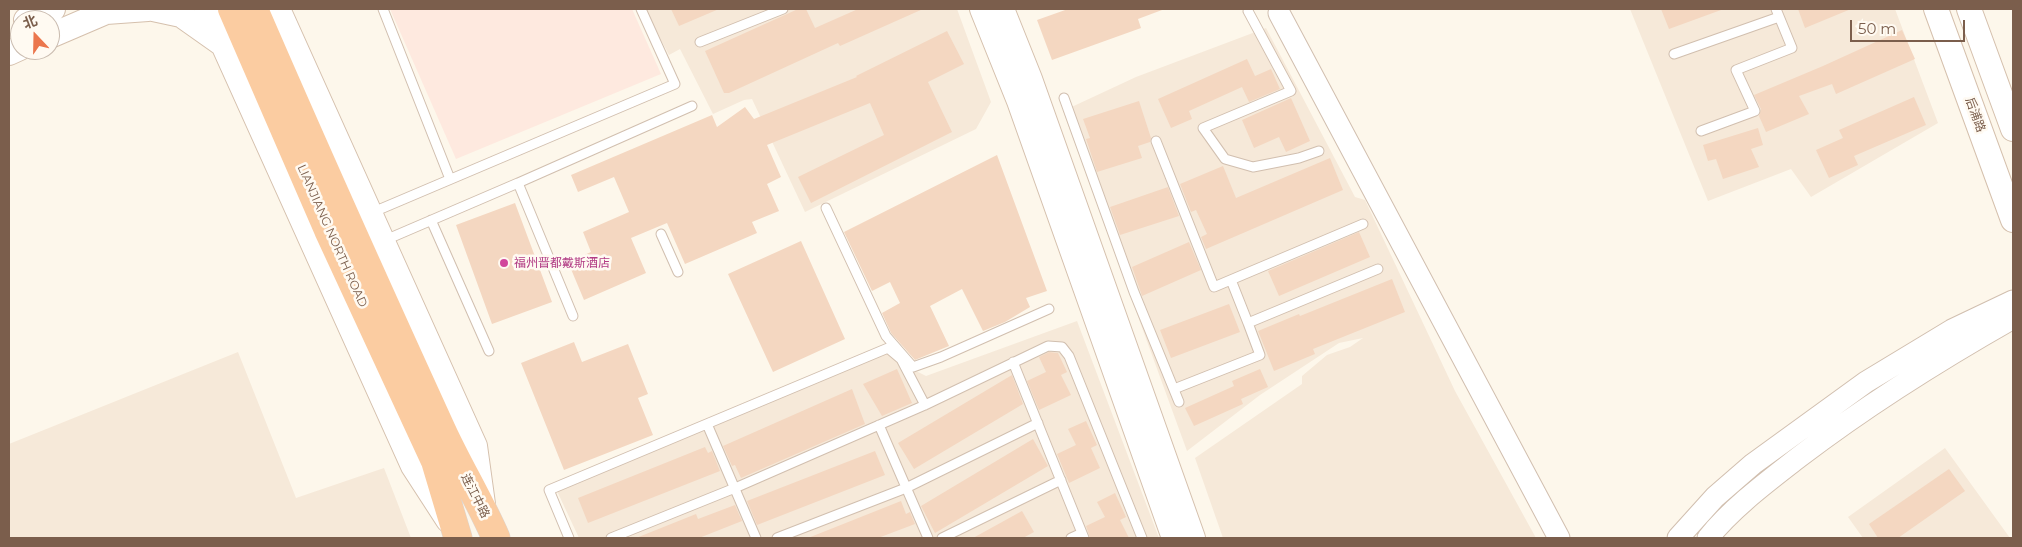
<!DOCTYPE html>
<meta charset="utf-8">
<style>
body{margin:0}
#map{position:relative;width:2022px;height:547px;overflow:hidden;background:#fdf7eb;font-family:Montserrat,"Noto Sans SC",sans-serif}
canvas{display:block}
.frame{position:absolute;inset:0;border:10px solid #7b5e4c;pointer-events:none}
.north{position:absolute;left:10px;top:10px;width:50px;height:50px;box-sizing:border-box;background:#fffaf2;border:1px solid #cabcb0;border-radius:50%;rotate:339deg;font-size:14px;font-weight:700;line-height:20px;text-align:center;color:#7b5e4c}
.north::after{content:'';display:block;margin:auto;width:18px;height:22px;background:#eb764d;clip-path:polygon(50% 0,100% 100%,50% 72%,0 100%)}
.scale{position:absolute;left:1850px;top:20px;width:115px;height:22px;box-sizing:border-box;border:2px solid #7b5e4c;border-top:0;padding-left:6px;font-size:15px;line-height:18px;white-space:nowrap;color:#7b5e4c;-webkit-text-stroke:4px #fffaf2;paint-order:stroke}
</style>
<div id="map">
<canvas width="2022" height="547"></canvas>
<div class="frame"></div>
<div class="north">北</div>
<div class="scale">50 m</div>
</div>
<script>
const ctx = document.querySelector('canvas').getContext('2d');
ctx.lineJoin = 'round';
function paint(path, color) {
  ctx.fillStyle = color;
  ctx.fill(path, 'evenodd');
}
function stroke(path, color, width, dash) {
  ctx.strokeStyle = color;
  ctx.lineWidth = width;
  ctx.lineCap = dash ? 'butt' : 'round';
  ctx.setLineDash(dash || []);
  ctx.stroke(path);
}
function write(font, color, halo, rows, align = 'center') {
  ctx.font = font + ' Montserrat,"Noto Sans SC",sans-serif';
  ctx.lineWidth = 5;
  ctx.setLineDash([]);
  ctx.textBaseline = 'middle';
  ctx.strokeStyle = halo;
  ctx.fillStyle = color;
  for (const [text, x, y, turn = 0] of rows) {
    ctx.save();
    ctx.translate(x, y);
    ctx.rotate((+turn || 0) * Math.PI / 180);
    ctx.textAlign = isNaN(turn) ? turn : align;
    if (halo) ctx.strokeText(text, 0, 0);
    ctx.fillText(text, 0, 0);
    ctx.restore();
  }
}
paint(new Path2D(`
 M645 9H957L991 102 976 129 805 212 752 99 744 100 713 114 680 49 669 55Z
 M1630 9H1895L1938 123 1811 197 1791 169 1708 201Z
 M1266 28 1355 197 1365 200 1455 391 1536 538H1223L1195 458 1302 384V376L1327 355 1350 347 1363 338 1339 343 1260 395 1187 451 1063 111 1136 77Z
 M1077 321 1159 538H579L557 491 893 350 914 370 926 376Z
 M238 352 296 498 384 468 411 538H9V444Z
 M1945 448 2010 538H1863L1848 517Z`), '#f6e9d9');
paint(new Path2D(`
 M390 9H632L661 74 456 159Z`), '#fee9df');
paint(new Path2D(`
 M671 9H719L679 26Z
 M798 9H806L815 28 858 9H923L840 46 838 43 729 93H724L705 51Z
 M1068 9H1162V10L1138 19 1141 28 1052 60 1037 20Z
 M1661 9H1721V10L1669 29Z
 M1798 9H1851L1805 28Z
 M1902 30 1915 59 1836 94 1832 84 1799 96 1809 114 1766 132 1759 116 1761 109 1754 95 1823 66Z
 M947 31 964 64 928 82 952 132 811 203 798 177 884 135 870 103 767 145 781 177 767 184 779 211 752 222 757 233 685 264 667 223 631 238 646 273 584 300 568 262 591 252 583 232 629 212 614 177 578 192 571 175 712 115 717 127 745 107 754 119 857 77 856 76Z
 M1247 59 1255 76 1271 69 1280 89 1249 102 1242 87 1189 111 1192 119 1171 128 1158 99Z
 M1914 97 1926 125 1854 156 1858 165 1829 178 1816 150 1843 138 1839 130Z
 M1291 98 1310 141 1286 152 1279 137 1254 148 1242 120Z
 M1139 101 1151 138 1150 142 1138 146 1142 158 1097 172 1086 139 1090 138 1083 119Z
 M1758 128 1763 145 1751 149 1759 167 1723 179 1716 159 1708 161 1703 145Z
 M997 155 1047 291 1026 298 1030 307 1005 322 983 331 962 289 930 306 949 346 915 360 891 333 882 313 900 303 890 282 872 291 844 232Z
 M1330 158 1343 190 1206 249 1201 237 1207 234 1196 210 1191 212 1180 184 1223 166 1236 198Z
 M1168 187 1179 216 1120 235 1110 207Z
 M515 203 552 302 492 324 456 225Z
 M1359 232 1370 257 1279 296 1268 271Z
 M801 241 845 339 773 372 728 274Z
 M1189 242 1201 270 1142 296 1132 267Z
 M1392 279 1405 312 1313 349 1315 354 1274 371 1258 331 1299 314 1300 316Z
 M1229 304 1240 332 1171 358 1160 330Z
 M574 342 582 362 628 344 648 394 638 398 653 435 564 470 521 363Z
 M1049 352 1058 353 1067 372 1061 375 1071 395 1039 410 1027 381 1046 372 1039 357Z
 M897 369 912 403 882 416 863 384Z
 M1260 369 1268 387 1241 399 1243 404 1194 426 1185 408 1234 386 1232 381Z
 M1012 375 1023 404 914 469 898 443Z
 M852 389 865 424 741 478 735 465 732 466 723 446Z
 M1086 421 1097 445 1091 448 1100 468 1069 483 1057 454 1076 445 1068 429Z
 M1033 439 1048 466 935 533 921 506Z
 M705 447 708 453 712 451 720 471 588 523 578 498Z
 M875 451 885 475 757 525 747 501Z
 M1949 469 1965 491 1898 538H1878L1869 524Z
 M1115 493 1126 517 1120 520 1129 538H1090L1086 526 1105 517 1097 502Z
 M901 501 906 514 910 512 915 524 878 538H808Z
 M735 505 742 521 699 538H636L696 514 698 519Z
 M1022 511 1034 532 1023 538H973Z`), '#f4d7c1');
const service = new Path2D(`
 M383 9 450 179
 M1248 11 1291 91 1203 128 1225 159 1253 167 1299 158 1319 151
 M700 42 783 9
 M1674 54 1779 17
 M1064 98 1134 292 1179 402
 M1701 131 1755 111 1736 70 1792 48 1776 9
 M1156 141 1214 287 1363 224
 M826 208 886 336 913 367 941 357 1049 309
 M371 213 675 84 641 9
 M431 220 489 351
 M661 234 678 272
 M383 241 518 183
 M1231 280 1248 323
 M573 316 518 183 692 106
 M1013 362 1084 538
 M1174 389 1260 355 1248 323 1378 269
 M707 424 756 538
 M879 425 928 538
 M569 538 549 490 888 348 901 359 925 405
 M611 538 735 488 925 405 1048 346 1062 347 1069 356 1142 538
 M777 538 906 488 1038 423
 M942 538 1061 480
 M1071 538 1082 533`);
const tertiary = new Path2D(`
 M1279 13 1559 538
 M1678 538 1715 497 1753 464 1866 382 1952 330 2013 301
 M1708 538C1733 507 1767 482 1799 457 1867 405 1939 360 2013 318`);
const secondary = new Path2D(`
 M153 9 181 15 222 44
 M207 9 413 466 448 520
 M278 9 475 446 483 504
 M982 9 1019 101 1174 538
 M1002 9 1030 79 1193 538
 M1936 9 2013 220
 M1969 9 2013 129
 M106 12 148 9
 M26 20 53 9
 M50 36 113 9
 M9 53 20 48`);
const trunk = new Path2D(`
 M232 9 328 230 435 461 458 538
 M254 9C315 150 378 290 442 430 459 467 480 501 496 538`);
stroke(service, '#d1bfaf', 11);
stroke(tertiary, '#d1bfaf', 23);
stroke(secondary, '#d5c0ad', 26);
stroke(trunk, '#ddd5d0', 29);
stroke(service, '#fff', 9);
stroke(tertiary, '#fff', 21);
stroke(secondary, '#fff', 24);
stroke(trunk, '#fbcca1', 28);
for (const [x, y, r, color] of [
 [504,263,5,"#d1479c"]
]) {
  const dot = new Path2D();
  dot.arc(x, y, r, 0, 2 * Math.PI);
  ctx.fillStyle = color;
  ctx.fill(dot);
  stroke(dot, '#fffaf2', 2);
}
write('12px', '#7b5e4c', '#fffaf2', [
 ["后浦路",1975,115,70],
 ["LIANJIANG NORTH ROAD",332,236,66],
 ["连江中路",475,496,63]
]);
write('12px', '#b23c85', '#fffaf2', [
 ["福州晋都戴斯酒店",514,263]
], 'left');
</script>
